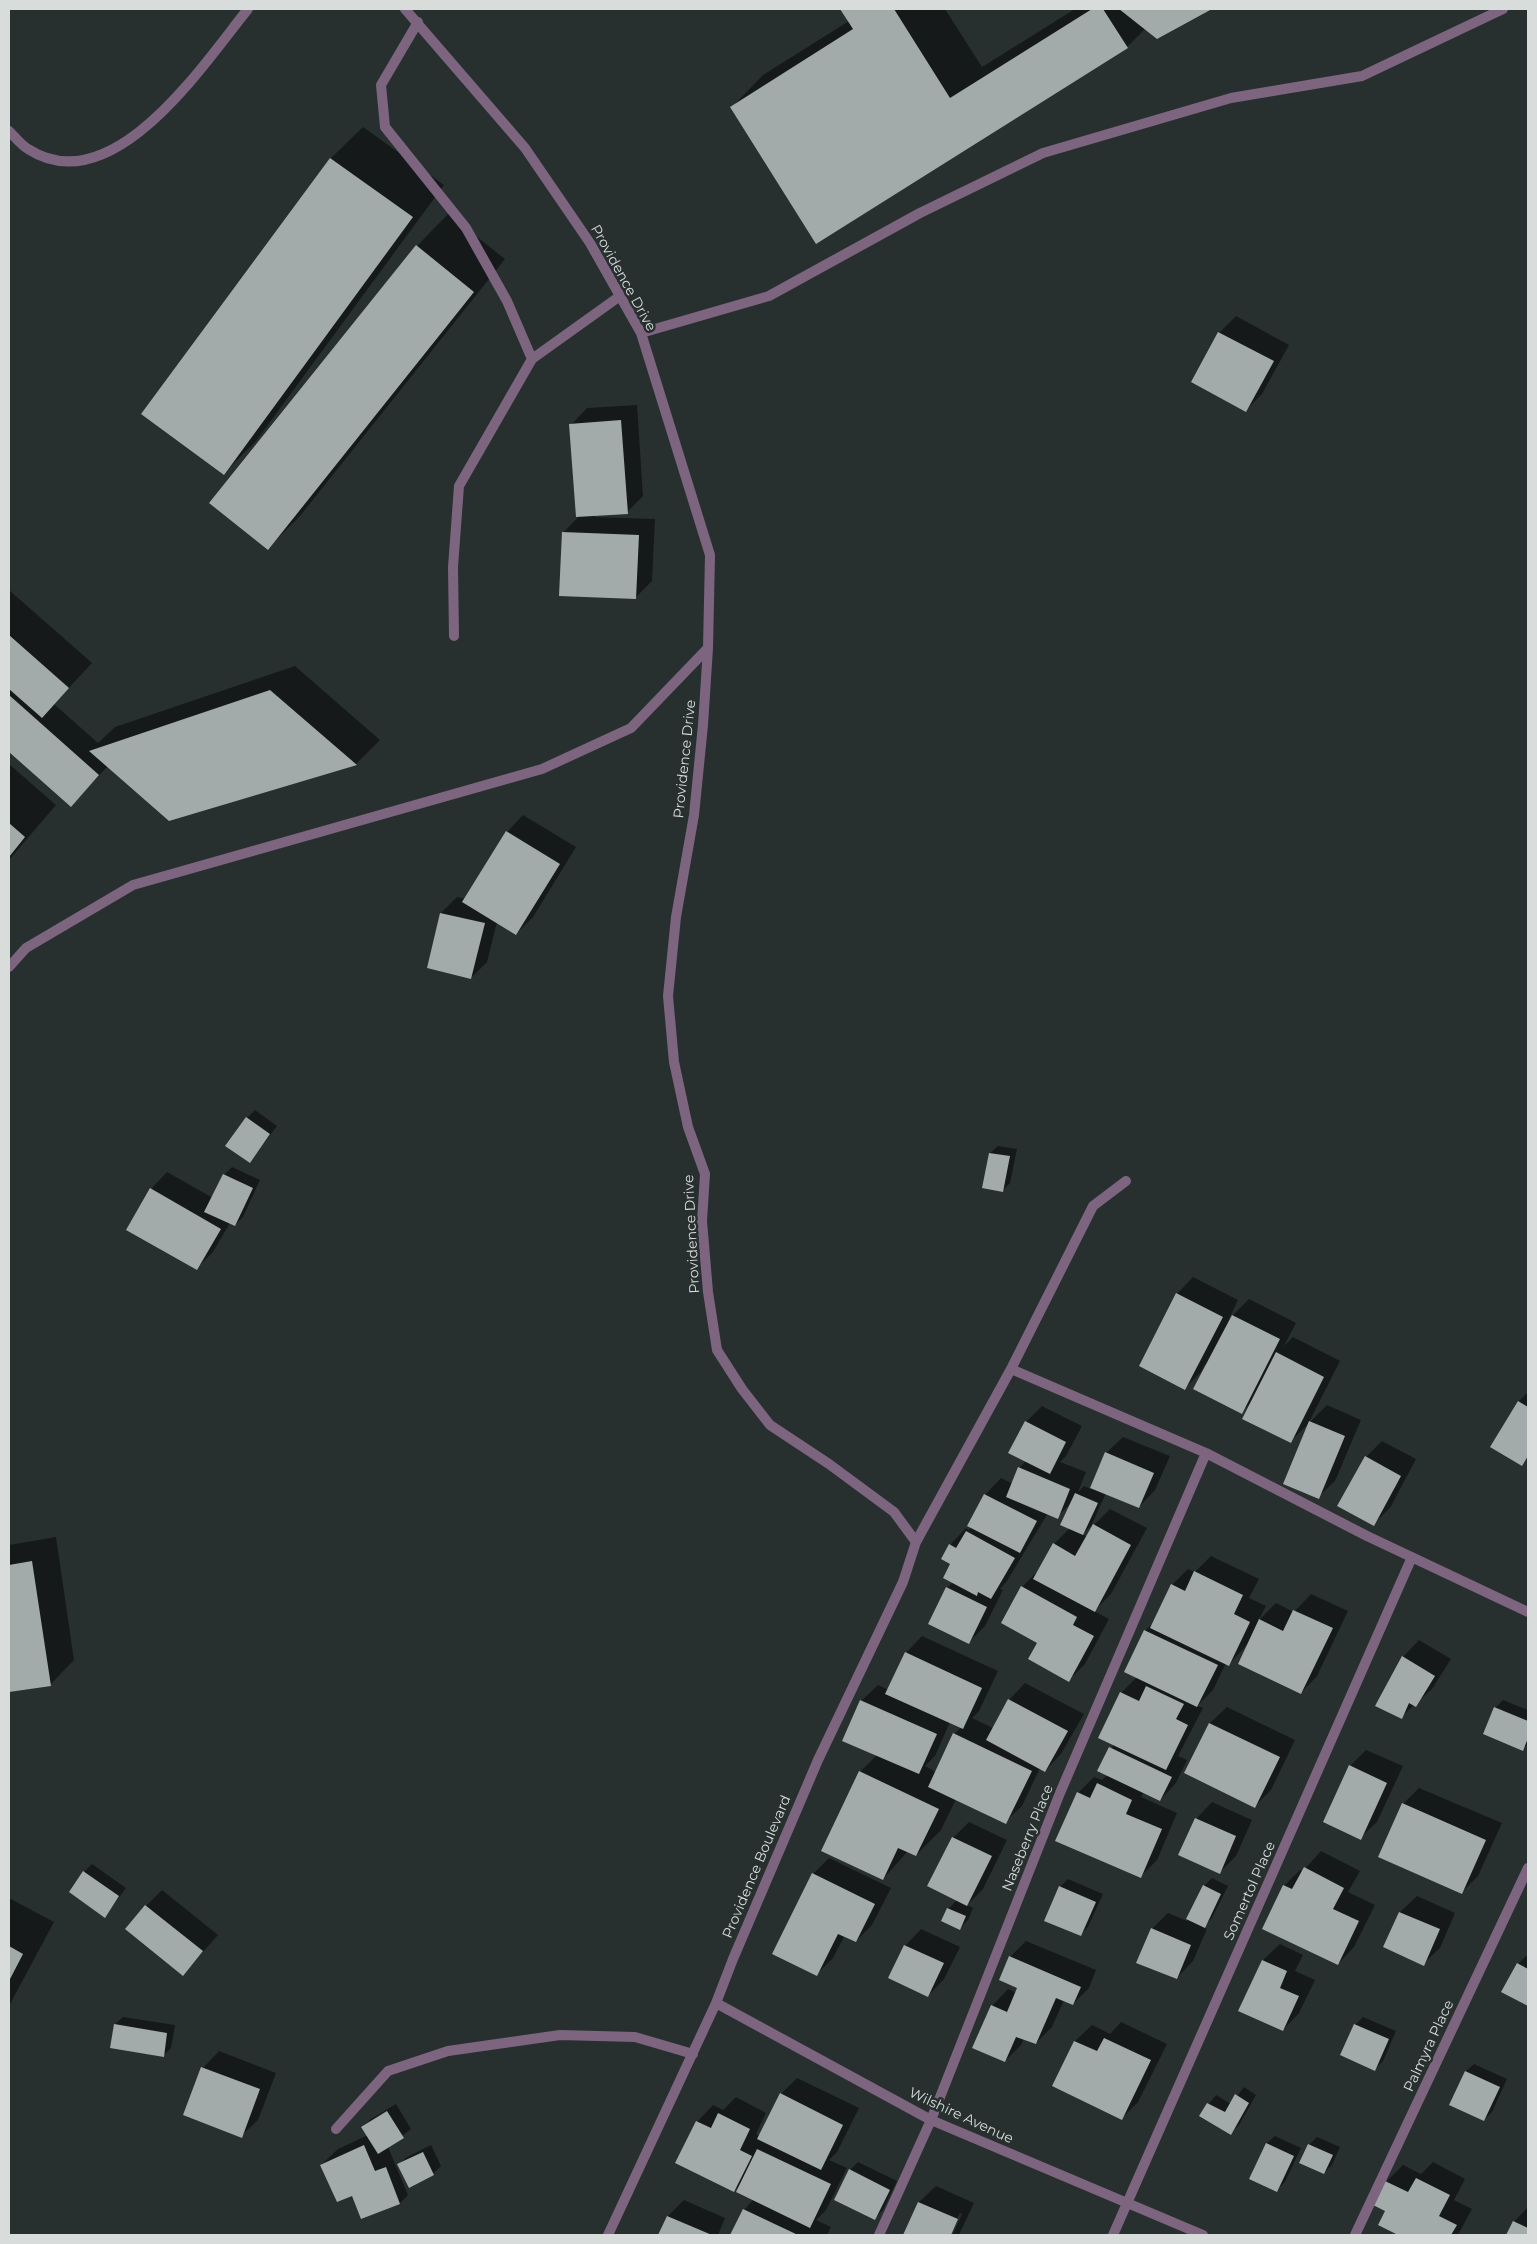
<!DOCTYPE html>
<style>
body{margin:0}
#map{position:relative;width:1537px;height:2244px;overflow:hidden;background:#28302f;font-family:Montserrat,sans-serif}
canvas{display:block}
.frame{position:absolute;inset:0;border:10px solid #d8dddc;pointer-events:none}
</style>
<div id="map">
<canvas width="1537" height="2244"></canvas>
<div class="frame"></div>
</div>
<script>
const ctx = document.querySelector('canvas').getContext('2d');
ctx.lineJoin = 'round';
function paint(path, color) {
  ctx.fillStyle = color;
  ctx.fill(path, 'evenodd');
}
function stroke(path, color, width, dash) {
  ctx.strokeStyle = color;
  ctx.lineWidth = width;
  ctx.lineCap = dash ? 'butt' : 'round';
  ctx.setLineDash(dash || []);
  ctx.stroke(path);
}
function write(font, color, halo, rows, align = 'center') {
  ctx.font = font + ' Montserrat,sans-serif';
  ctx.lineWidth = 5;
  ctx.setLineDash([]);
  ctx.textBaseline = 'middle';
  ctx.strokeStyle = halo;
  ctx.fillStyle = color;
  for (const [text, x, y, turn = 0] of rows) {
    ctx.save();
    ctx.translate(x, y);
    ctx.rotate((+turn || 0) * Math.PI / 180);
    ctx.textAlign = isNaN(turn) ? turn : align;
    if (halo) ctx.strokeText(text, 0, 0);
    ctx.fillText(text, 0, 0);
    ctx.restore();
  }
}
paint(new Path2D(`
 M842 9H945L982 67 1075 9H1209L1157 37 1146 28 1127 47 817 242 732 107 763 75 849 21Z
 M363 127 444 185 256 441 224 473 143 414 331 158Z
 M448 214 505 259 300 516 268 548 417 246Z
 M1236 316 1289 345 1262 394 1246 410 1192 381 1220 332Z
 M637 405 643 496 627 512 595 515V517L655 519 652 581 636 597 563 533 579 516 571 425 587 408Z
 M9 590 92 663 54 704 98 743 115 727 295 666 380 740 356 764 169 819 108 766 71 805 9 750Z
 M9 764 56 805 9 860Z
 M523 815 576 847 533 917 516 934 497 922 487 962 471 978 428 968 441 913 457 897 465 899 507 832Z
 M255 1110 277 1126 250 1162 247 1118Z
 M998 1146 1017 1149 1010 1183 1002 1191 990 1153Z
 M232 1167 260 1180 243 1217 235 1225 230 1223 213 1252 196 1269 151 1189 167 1172 213 1198 224 1175Z
 M1193 1277 1238 1300 1229 1319 1249 1299 1296 1323 1284 1346 1293 1337 1340 1361 1308 1424 1291 1441 1251 1403 1241 1412 1205 1364 1201 1372 1185 1388 1177 1294Z
 M1528 1392V1458L1521 1465 1491 1447 1519 1401Z
 M1327 1405 1361 1420 1335 1481 1318 1497 1310 1422Z
 M1042 1406 1082 1426 1066 1456 1060 1462 1086 1472 1078 1492 1084 1486 1091 1489 1106 1453 1123 1437 1170 1456 1155 1490 1139 1507 1106 1493 1091 1526 1082 1534 1087 1537 1094 1525 1110 1509 1147 1528 1111 1594 1094 1611 1109 1619 1085 1664 1069 1680 1039 1643 1022 1587 1038 1571 1054 1544 1070 1528 1071 1503 1057 1517 1048 1513 1007 1581 1000 1589 1003 1590 985 1626 969 1642 947 1588 953 1582 950 1545 966 1528 969 1530 971 1527 985 1495 1001 1478 1013 1484 1019 1468 1026 1461V1422Z
 M1382 1441 1416 1459 1390 1508 1373 1524 1366 1457Z
 M56 1537 74 1660 50 1685 9 1691V1545Z
 M1211 1556 1259 1579 1249 1598 1266 1606 1258 1621 1276 1603 1294 1612 1311 1594 1348 1611 1317 1676 1301 1693 1247 1645 1229 1664 1226 1663 1213 1690 1197 1706 1203 1708 1178 1756 1187 1760 1176 1783 1160 1800 1144 1792 1141 1797 1177 1813 1157 1860 1140 1877 1078 1793 1094 1777 1102 1780 1107 1775 1099 1771 1114 1744 1121 1693 1137 1677 1145 1631 1154 1622 1172 1585 1188 1569 1195 1572Z
 M922 1636 998 1671 979 1711 972 1718 993 1728 1009 1700 1025 1683 1084 1714 1061 1754 1045 1771 1040 1768 1022 1806 1005 1822 956 1799 941 1830 916 1855 908 1851 883 1879 860 1772 877 1755 861 1701 878 1685 889 1690 906 1653ZM950 1722 962 1727 954 1734 936 1772 925 1766 935 1756Z
 M1419 1640 1451 1659 1432 1689 1401 1717 1403 1657Z
 M1503 1700 1528 1710V1744L1523 1749 1484 1733 1495 1708Z
 M1227 1707 1295 1740 1271 1790 1255 1806 1186 1773 1210 1723Z
 M1366 1750 1403 1766 1377 1822 1360 1838 1350 1766Z
 M1419 1788 1502 1823 1478 1876 1462 1892 1403 1804Z
 M1212 1802 1252 1820 1236 1856 1220 1872 1196 1819Z
 M969 1822 1007 1840 983 1889 967 1905 973 1908 968 1920 960 1928 948 1909 957 1900 953 1838Z
 M1321 1851 1360 1871 1348 1892 1375 1905 1354 1947 1338 1964 1284 1886 1300 1870 1303 1871Z
 M829 1858 891 1888 872 1925 856 1941 845 1935 833 1958 817 1974 813 1874Z
 M92 1864 126 1888 105 1916 84 1872Z
 M1212 1878 1228 1886 1212 1918 1203 1927 1207 1929 1193 1961 1177 1978 1152 1929 1168 1913 1187 1921 1204 1886Z
 M1068 1879 1103 1894 1088 1927 1080 1935 1060 1887Z
 M162 1890 218 1935 183 1974 146 1906Z
 M1417 1896 1455 1913 1440 1948 1423 1964 1385 1947 1400 1912Z
 M9 1898 54 1922 9 2006Z
 M921 1929 960 1947 944 1979 928 1996 905 1946Z
 M1026 1941 1096 1970 1089 1988 1073 2004 1064 2000 1052 2027 1036 2043 1024 2038 1021 2045 1005 2061 992 2006 1008 1989 1017 1993 1019 1988 1010 1957Z
 M1280 1944 1303 1955 1295 1971 1315 1980 1299 2013 1283 2030 1240 2010 1263 1960Z
 M1526 1956 1528 1957V2005L1503 1991 1518 1964Z
 M123 2017 175 2025 171 2048 163 2056 115 2024Z
 M1363 2017 1396 2031 1383 2061 1375 2069 1355 2025Z
 M1121 2022 1167 2044 1138 2102 1122 2118 1054 2085 1075 2041 1092 2025 1110 2034Z
 M219 2051 276 2073 258 2120 241 2136 203 2068Z
 M1474 2064 1507 2079 1492 2112 1484 2120 1451 2105 1466 2071Z
 M797 2078 859 2108 837 2152 829 2160 847 2168 826 2210 816 2220 831 2227 827 2235H732L744 2210 754 2199 740 2185 734 2191 697 2122 713 2105 723 2110 736 2097 766 2113 756 2134 760 2136 781 2094Z
 M1244 2087 1256 2095 1239 2125 1231 2133 1200 2115 1216 2095 1231 2104Z
 M396 2104 411 2129 388 2147 408 2195 400 2203 362 2218 354 2196 321 2165 338 2149 368 2135 363 2127 371 2119Z
 M1275 2136 1301 2148 1285 2182 1277 2190 1251 2178 1267 2143Z
 M1317 2137 1340 2147 1332 2165 1324 2173 1309 2145Z
 M431 2145 441 2166 433 2174 399 2164 407 2157Z
 M858 2162 897 2181 883 2210 875 2218 850 2170Z
 M1433 2162 1465 2179 1454 2200 1472 2209 1458 2235H1401L1379 2225 1387 2210 1386 2182 1403 2165 1421 2174Z
 M936 2186 974 2203 959 2235 904 2234 919 2202ZM960 2213 962 2214 953 2234H950Z
 M684 2200 725 2218 718 2235H660L668 2216Z
 M1528 2207V2235H1508L1514 2222Z`), '#0007');
paint(new Path2D(`
 M840 9H894L950 98 1092 9H1103L1128 48 816 244 730 107 853 29Z
 M1119 9H1212L1157 39Z
 M330 158 413 217 224 475 141 414Z
 M416 245 474 292 268 550 209 503Z
 M1218 332 1274 361 1246 412 1191 382Z
 M621 420 628 514 576 517 569 424Z
 M562 532 639 535 636 599 559 596Z
 M9 635 69 688 42 718 9 689Z
 M270 690 357 765 169 821 89 751Z
 M9 695 99 775 71 807 9 752Z
 M9 823 25 837 9 857Z
 M506 831 560 864 516 935 462 902Z
 M440 913 485 923 471 979 427 968Z
 M246 1117 270 1134 250 1163 225 1146Z
 M989 1153 1010 1156 1003 1192 982 1188Z
 M223 1174 253 1188 235 1226 204 1212Z
 M150 1188 221 1229 197 1270 126 1230Z
 M1176 1293 1223 1317 1185 1390 1139 1366Z
 M1232 1315 1280 1339 1242 1414 1193 1389Z
 M1276 1352 1324 1377 1291 1443 1242 1419Z
 M1518 1401 1528 1407V1456L1522 1466 1490 1447Z
 M1025 1421 1066 1442 1050 1474 1008 1453Z
 M1309 1421 1345 1436 1319 1499 1283 1484Z
 M1105 1452 1154 1473 1139 1508 1090 1488Z
 M1365 1456 1401 1476 1374 1526 1337 1506Z
 M1018 1467 1070 1489 1058 1519 1006 1497Z
 M1075 1493 1098 1503 1083 1535 1060 1525Z
 M984 1494 1037 1521 1020 1553 967 1526Z
 M1093 1524 1131 1545 1095 1612 1033 1579 1053 1543 1075 1556Z
 M966 1531 1015 1558 991 1599 978 1592 977 1596 943 1578 950 1564 941 1559 949 1544 956 1548Z
 M32 1561 51 1686 9 1692V1565Z
 M1194 1571 1243 1595 1234 1614 1250 1622 1229 1666 1150 1628 1171 1584 1185 1591Z
 M1021 1586 1077 1617 1073 1625 1094 1636 1069 1682 1028 1659 1037 1643 1001 1623Z
 M946 1587 987 1607 969 1644 928 1624Z
 M1293 1610 1333 1628 1301 1694 1238 1664 1259 1619 1283 1631Z
 M1144 1630 1218 1665 1197 1707 1124 1672Z
 M905 1652 982 1688 963 1729 885 1694Z
 M1402 1656 1435 1676 1416 1707 1409 1703 1402 1719 1375 1706Z
 M1146 1686 1184 1704 1176 1719 1188 1725 1166 1770 1098 1738 1120 1692 1139 1701Z
 M1008 1699 1068 1731 1045 1772 986 1740Z
 M860 1700 937 1734 919 1774 842 1741Z
 M1494 1707 1528 1721V1738L1523 1751 1483 1734Z
 M1209 1723 1280 1757 1255 1808 1184 1773Z
 M953 1733 1032 1771 1006 1824 928 1787Z
 M1109 1747 1172 1777 1160 1801 1097 1771Z
 M1349 1765 1387 1783 1361 1840 1323 1822Z
 M859 1771 939 1809 916 1856 898 1848 883 1880 821 1851Z
 M1097 1783 1132 1800 1126 1814 1162 1829 1141 1878 1055 1841 1077 1792 1090 1798Z
 M1402 1803 1486 1840 1462 1894 1378 1857Z
 M1195 1818 1236 1836 1220 1874 1178 1855Z
 M952 1837 992 1856 967 1906 927 1886Z
 M1304 1867 1344 1888 1333 1909 1359 1921 1338 1965 1262 1929 1283 1885 1292 1889Z
 M83 1871 119 1896 105 1918 69 1892Z
 M812 1873 875 1904 856 1942 838 1934 817 1976 772 1954Z
 M1203 1885 1221 1894 1205 1928 1186 1919Z
 M1059 1886 1096 1902 1081 1936 1044 1921Z
 M145 1905 203 1951 183 1976 125 1929Z
 M947 1908 966 1916 960 1930 941 1921Z
 M1399 1912 1440 1929 1424 1966 1383 1947Z
 M1151 1928 1191 1945 1177 1979 1136 1963Z
 M904 1945 944 1963 928 1997 888 1978Z
 M9 1946 23 1954 9 1981Z
 M1009 1956 1081 1987 1073 2005 1056 1998 1036 2044 1016 2037 1005 2062 972 2048 991 2005 1007 2012 1017 1988 999 1980Z
 M1262 1960 1287 1971 1280 1988 1299 1996 1283 2031 1238 2011Z
 M1517 1963 1528 1969V2006L1501 1992Z
 M114 2024 167 2033 164 2057 110 2048Z
 M1354 2024 1389 2039 1375 2071 1340 2055Z
 M1104 2038 1151 2060 1122 2120 1052 2086 1074 2041 1097 2051Z
 M201 2067 260 2089 242 2138 183 2115Z
 M1465 2071 1500 2087 1484 2121 1449 2105Z
 M780 2093 843 2125 821 2170 757 2139Z
 M1235 2094 1249 2103 1231 2135 1199 2116 1207 2103 1225 2112Z
 M387 2111 404 2138 378 2154 361 2127Z
 M718 2113 750 2129 740 2150 752 2156 734 2192 675 2163 696 2121 711 2128Z
 M1266 2143 1294 2156 1277 2192 1249 2179Z
 M1308 2144 1333 2155 1324 2174 1299 2163Z
 M364 2145 375 2171 386 2167 400 2204 361 2219 352 2196 337 2202 320 2165Z
 M757 2149 831 2184 810 2228 736 2192Z
 M423 2152 434 2175 409 2188 397 2164Z
 M849 2169 890 2190 875 2220 834 2200Z
 M1416 2178 1450 2195 1439 2216 1457 2225 1451 2235H1398L1378 2225 1385 2211 1373 2205 1385 2181 1408 2192Z
 M918 2202 958 2219 951 2235H903Z
 M743 2209 798 2235H730Z
 M667 2216 712 2235H658Z
 M1513 2221 1528 2228V2235H1506Z`), '#a2abaa');
stroke(new Path2D(`
 M418 22 381 85 385 127 466 228 507 301 532 359
 M454 636 453 567 459 486 532 359 620 296`), '#7d6580', 10);
stroke(new Path2D(`
 M405 9 525 148 590 243 641 333 710 555 708 648 703 725 694 815 676 917 668 996 674 1062 688 1127 705 1174 702 1221 708 1292 717 1350 742 1389 770 1425 829 1464 894 1512 916 1542 903 1582 818 1760 733 1959 716 2003 608 2235
 M9 131C15 137 21 145 28 149 113 204 204 63 248 9
 M641 333 769 296 920 213 1043 153 1231 98 1362 76 1503 9
 M9 967 26 948 133 885 542 769 631 728 708 648
 M1011 1369 1206 1453 1367 1536 1528 1612
 M916 1542 1011 1369 1093 1206 1126 1181
 M716 2003 931 2120 1203 2235
 M336 2129 388 2071 448 2051 560 2035 635 2037 693 2054
 M879 2235 931 2120 1060 1793 1206 1453
 M1113 2235 1412 1557
 M1355 2235 1528 1868`), '#7d6580', 10);
write('14px', '#d8dddc', '#28302f', [
 ["Providence Drive",623,278,61],
 ["Providence Drive",685,759,-84],
 ["Providence Drive",692,1234,-93],
 ["Naseberry Place",1028,1838,-68],
 ["Providence Boulevard",757,1867,-67],
 ["Somertol Place",1250,1891,-66],
 ["Palmyra Place",1429,2046,-65],
 ["Wilshire Avenue",961,2116,25]
]);
</script>
